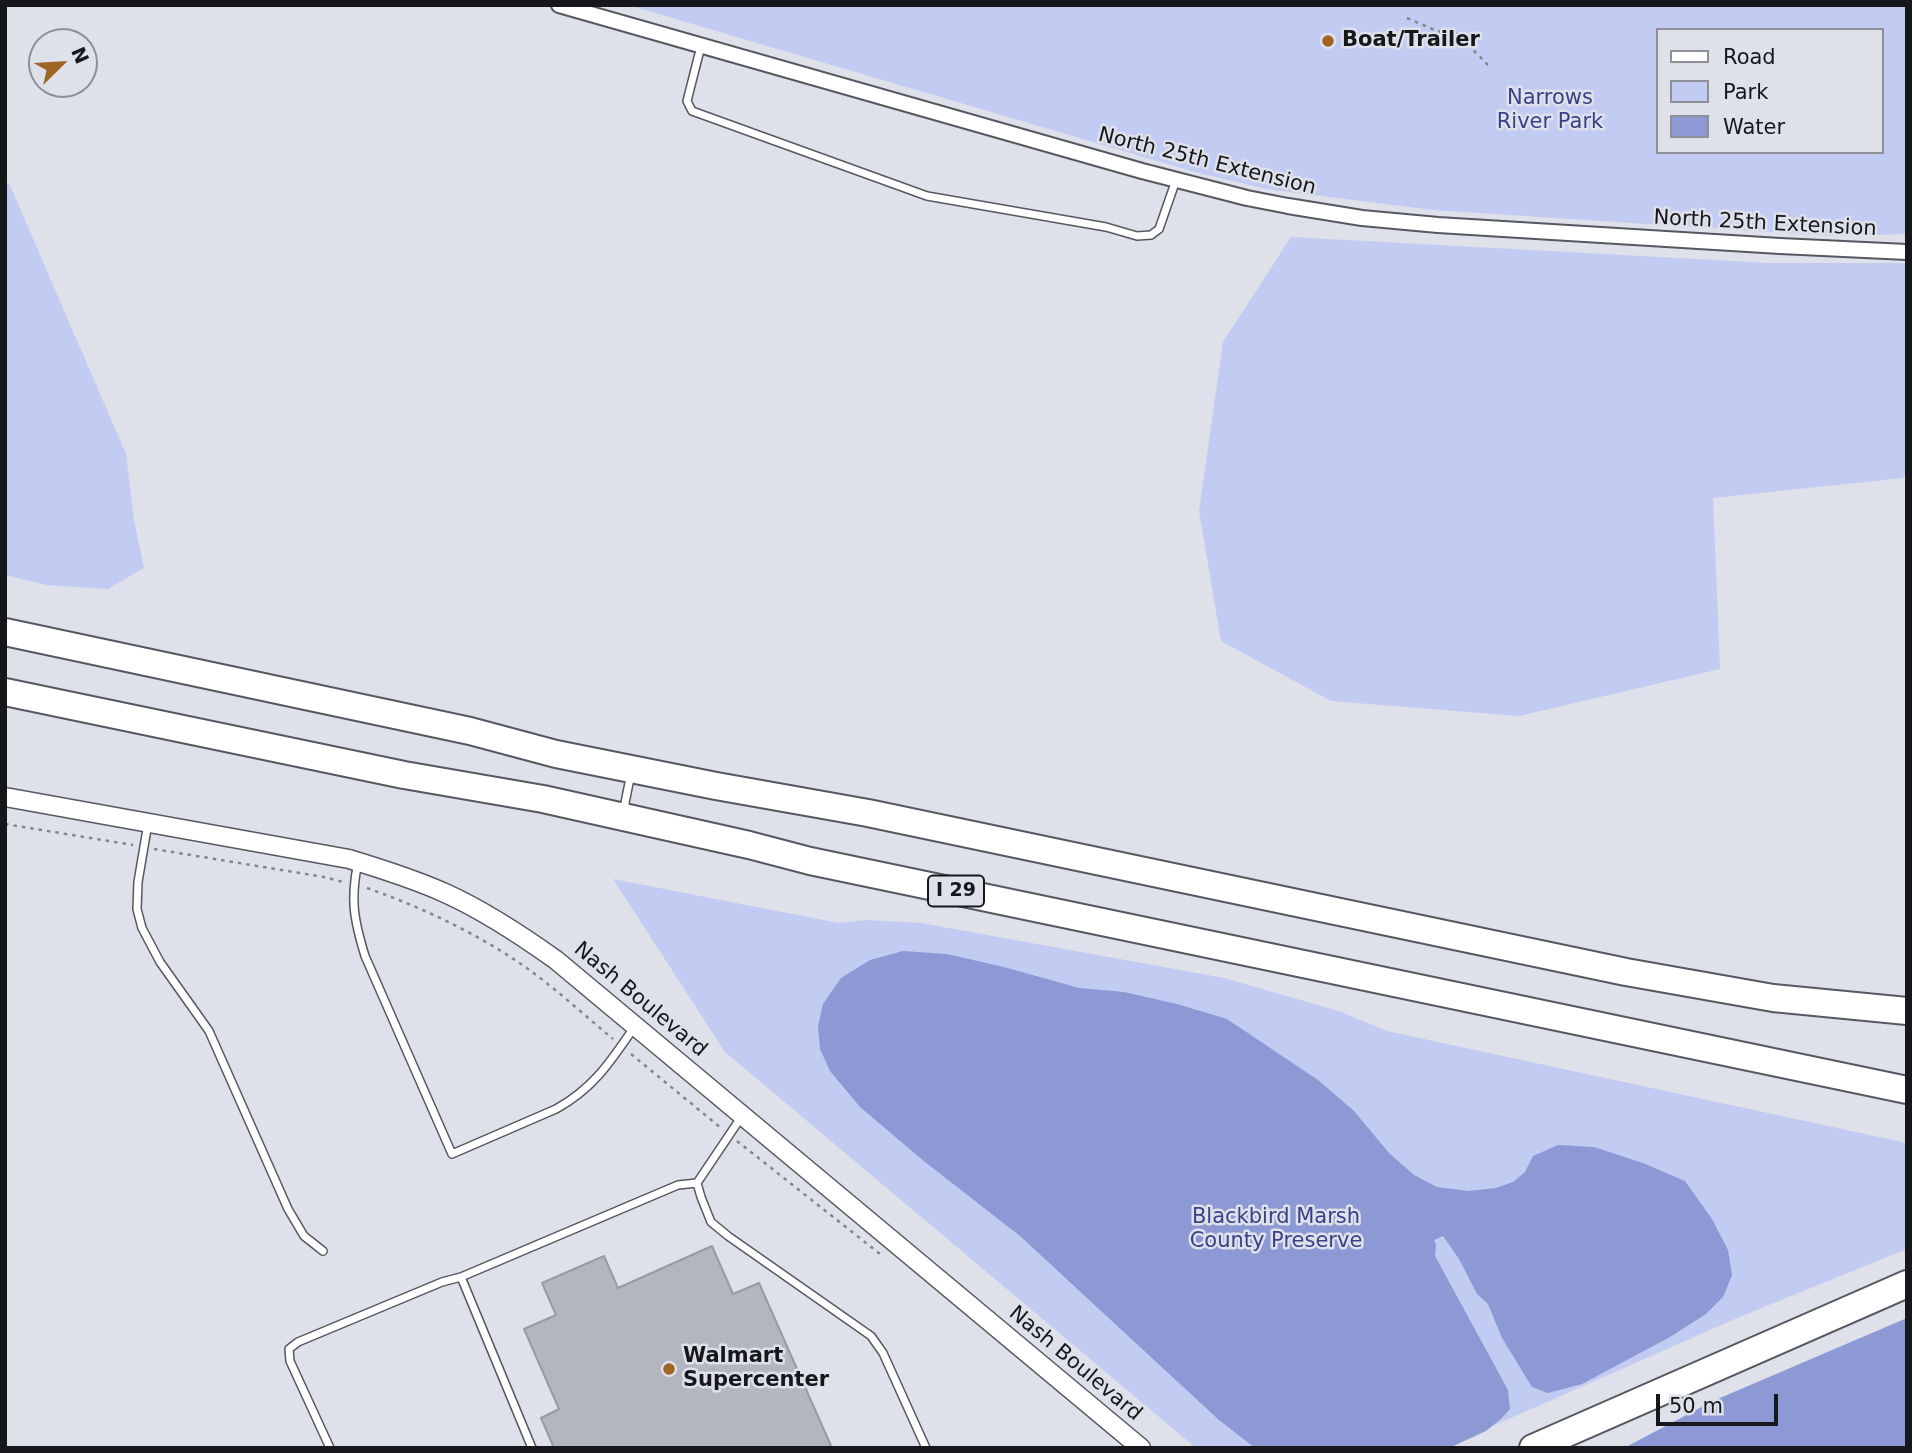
<!DOCTYPE html>
<style>
body{margin:0}
#map{position:relative;width:1912px;height:1453px;overflow:hidden;background:#dee0ea;font-family:"DejaVu Sans",sans-serif}
canvas{display:block}
.frame{position:absolute;inset:0;border:7px solid #16171a;pointer-events:none}
.legend{position:absolute;left:1656px;top:28px;width:228px;height:126px;box-sizing:border-box;background:#dee0ea;border:2px solid #8e9097;margin:0;padding:9px 12px;list-style:none;font-size:21px;color:#16171a}
.legend li{display:flex;align-items:center;gap:14px;height:35px}
.legend b{width:35px;border:2px solid #8e9097}
.north{position:absolute;left:28px;top:28px;width:70px;height:70px;box-sizing:border-box;background:#dee0ea;border:2px solid #8e9097;border-radius:50%;rotate:66deg;font-size:19px;font-weight:700;line-height:28px;text-align:center;color:#16171a}
.north::after{content:'';display:block;margin:auto;width:24px;height:32px;background:#9f6525;clip-path:polygon(50% 0,100% 100%,50% 72%,0 100%)}
.scale{position:absolute;left:1656px;top:1394px;width:122px;height:32px;box-sizing:border-box;border:4px solid #16171a;border-top:0;padding-left:9px;font-size:21px;line-height:24px;white-space:nowrap;color:#16171a;-webkit-text-stroke:5px #dee0ea;paint-order:stroke}
</style>
<div id="map">
<canvas width="1912" height="1453"></canvas>
<div class="frame"></div>
<ul class="legend">
<li><b style="height:9px;background:#fff"></b>Road</li>
<li><b style="height:19px;background:#c2cbf2"></b>Park</li>
<li><b style="height:19px;background:#8d99d4"></b>Water</li>
</ul>
<div class="north">N</div>
<div class="scale">50 m</div>
</div>
<script>
const ctx = document.querySelector('canvas').getContext('2d');
ctx.lineJoin = 'round';
function paint(path, color) {
  ctx.fillStyle = color;
  ctx.fill(path, 'evenodd');
}
function stroke(path, color, width, dash) {
  ctx.strokeStyle = color;
  ctx.lineWidth = width;
  ctx.lineCap = dash ? 'butt' : 'round';
  ctx.setLineDash(dash || []);
  ctx.stroke(path);
}
function write(font, color, halo, rows, align = 'center') {
  ctx.font = font + ' "DejaVu Sans",sans-serif';
  ctx.lineWidth = 5;
  ctx.setLineDash([]);
  ctx.textBaseline = 'middle';
  ctx.strokeStyle = halo;
  ctx.fillStyle = color;
  for (const [text, x, y, turn = 0] of rows) {
    ctx.save();
    ctx.translate(x, y);
    ctx.rotate((+turn || 0) * Math.PI / 180);
    ctx.textAlign = isNaN(turn) ? turn : align;
    if (halo) ctx.strokeText(text, 0, 0);
    ctx.fillText(text, 0, 0);
    ctx.restore();
  }
}
paint(new Path2D(`
 M628 5H1907V234L1833 236 1433 210 1266 189 1195 172ZM1658 30H1882V152H1658Z
 M9 183 126 454 134 520 144 568 108 589 46 585 5 575V185Z
 M1291 237 1770 263H1907V472L1903 478 1713 498 1720 669 1519 716 1331 701 1221 641 1199 511 1223 342Z
 M613 879 839 923 866 920 921 923 1224 978 1339 1011 1387 1031 1907 1143V1249L1737 1318 1443 1448H1196L725 1052Z`), '#c2cbf2');
paint(new Path2D(`
 M903 951 947 954 1004 967 1079 988 1124 992 1177 1004 1227 1019 1318 1080 1354 1111 1389 1153 1414 1175 1437 1187 1468 1191 1496 1188 1513 1182 1525 1172 1533 1156 1558 1145 1594 1147 1643 1163 1685 1181 1712 1219 1728 1250 1732 1275 1723 1297 1706 1314 1670 1337 1582 1384 1548 1393 1532 1387 1502 1338 1488 1304 1477 1294 1459 1259 1443 1236 1434 1240 1436 1245 1435 1256 1508 1390 1510 1409 1502 1418 1486 1431 1449 1448H1255L1219 1420 1020 1236 925 1162 860 1107 830 1071 820 1049 818 1026 823 1004 841 978 870 960Z
 M1907 1318V1448H1624L1713 1401Z`), '#8d99d4');
const building = new Path2D(`
 M712 1246 733 1294 759 1283 832 1448H554L541 1418 559 1409 524 1329 556 1315 542 1283 604 1256 618 1288Z`);
paint(building, '#b3b6bf');
stroke(building, '#989aa4', 2);
const service = new Path2D(`
 M701 46 687 101 692 111 927 196 1106 227 1137 236 1151 235 1159 229 1176 180
 M623 813 631 773
 M148 823 138 882 137 909 142 928 160 962 209 1031 288 1209 304 1236 323 1251
 M358 862C350 900 354 920 365 956L452 1154 556 1109C594 1088 611 1061 635 1026
 M697 1183 701 1197 711 1222 728 1236 871 1336 883 1353 926 1448
 M330 1448 290 1361 289 1349 298 1342 442 1282 461 1277
 M532 1448 461 1277 678 1185 697 1183 742 1116`);
const minor = new Path2D(`
 M559 5 1142 171 1247 198 1288 206 1362 218 1438 225 1780 246 1907 252`);
const tertiary = new Path2D(`
 M5 797 349 859C382 869 414 879 445 893 485 911 521 935 556 960L1141 1448`);
const motorway = new Path2D(`
 M5 632 470 731 556 754 716 786 868 813 1626 972 1773 998 1907 1011
 M5 692 404 775 543 799 749 845 810 861 1907 1090
 M1533 1448 1907 1284`);
stroke(service, '#565861', 10);
stroke(minor, '#565861', 18);
stroke(tertiary, '#565861', 21);
stroke(motorway, '#565861', 30);
stroke(new Path2D(`
 M1407 18 1437 31 1457 34 1488 65
 M5 824 133 845
 M154 849 324 877 343 882
 M367 888C421 907 474 932 521 964 553 986 583 1014 613 1039
 M631 1054 721 1128
 M737 1141 880 1254`), '#84868d', 2.5, [3.5, 5]);
stroke(service, '#fff', 7);
stroke(minor, '#fff', 14);
stroke(tertiary, '#fff', 18);
stroke(motorway, '#fff', 26);
for (const [x, y, r, color] of [
 [1328,41,7,"#9f6525"],
 [669,1369,7,"#9f6525"]
]) {
  const dot = new Path2D();
  dot.arc(x, y, r, 0, 2 * Math.PI);
  ctx.fillStyle = color;
  ctx.fill(dot);
  stroke(dot, '#dee0ea', 2.5);
}
for (const [x, y, w] of [
 [956,891,56]
]) {
  const box = new Path2D();
  box.roundRect(x - w / 2, y - 15.5, w, 31, 5);
  ctx.fillStyle = '#dee0ea';
  ctx.fill(box);
  stroke(box, '#16171a', 2);
}
write('bold 19px', '#16171a', null, [
 ["I 29",956,891]
]);
write('bold 21px', '#16171a', '#dee0ea', [
 ["Boat/Trailer",1342,41],
 ["Walmart",683,1357],
 ["Supercenter",683,1381]
], 'left');
write('21px', '#394289', '#dee0ea', [
 ["Narrows",1550,99],
 ["River Park",1550,123],
 ["Blackbird Marsh",1276,1218],
 ["County Preserve",1276,1242]
]);
write('21px', '#16171a', '#dee0ea', [
 ["North 25th Extension",1207,162,14],
 ["North 25th Extension",1765,224,3],
 ["Nash Boulevard",640,1000,40],
 ["Nash Boulevard",1075,1364,40]
]);
</script>
